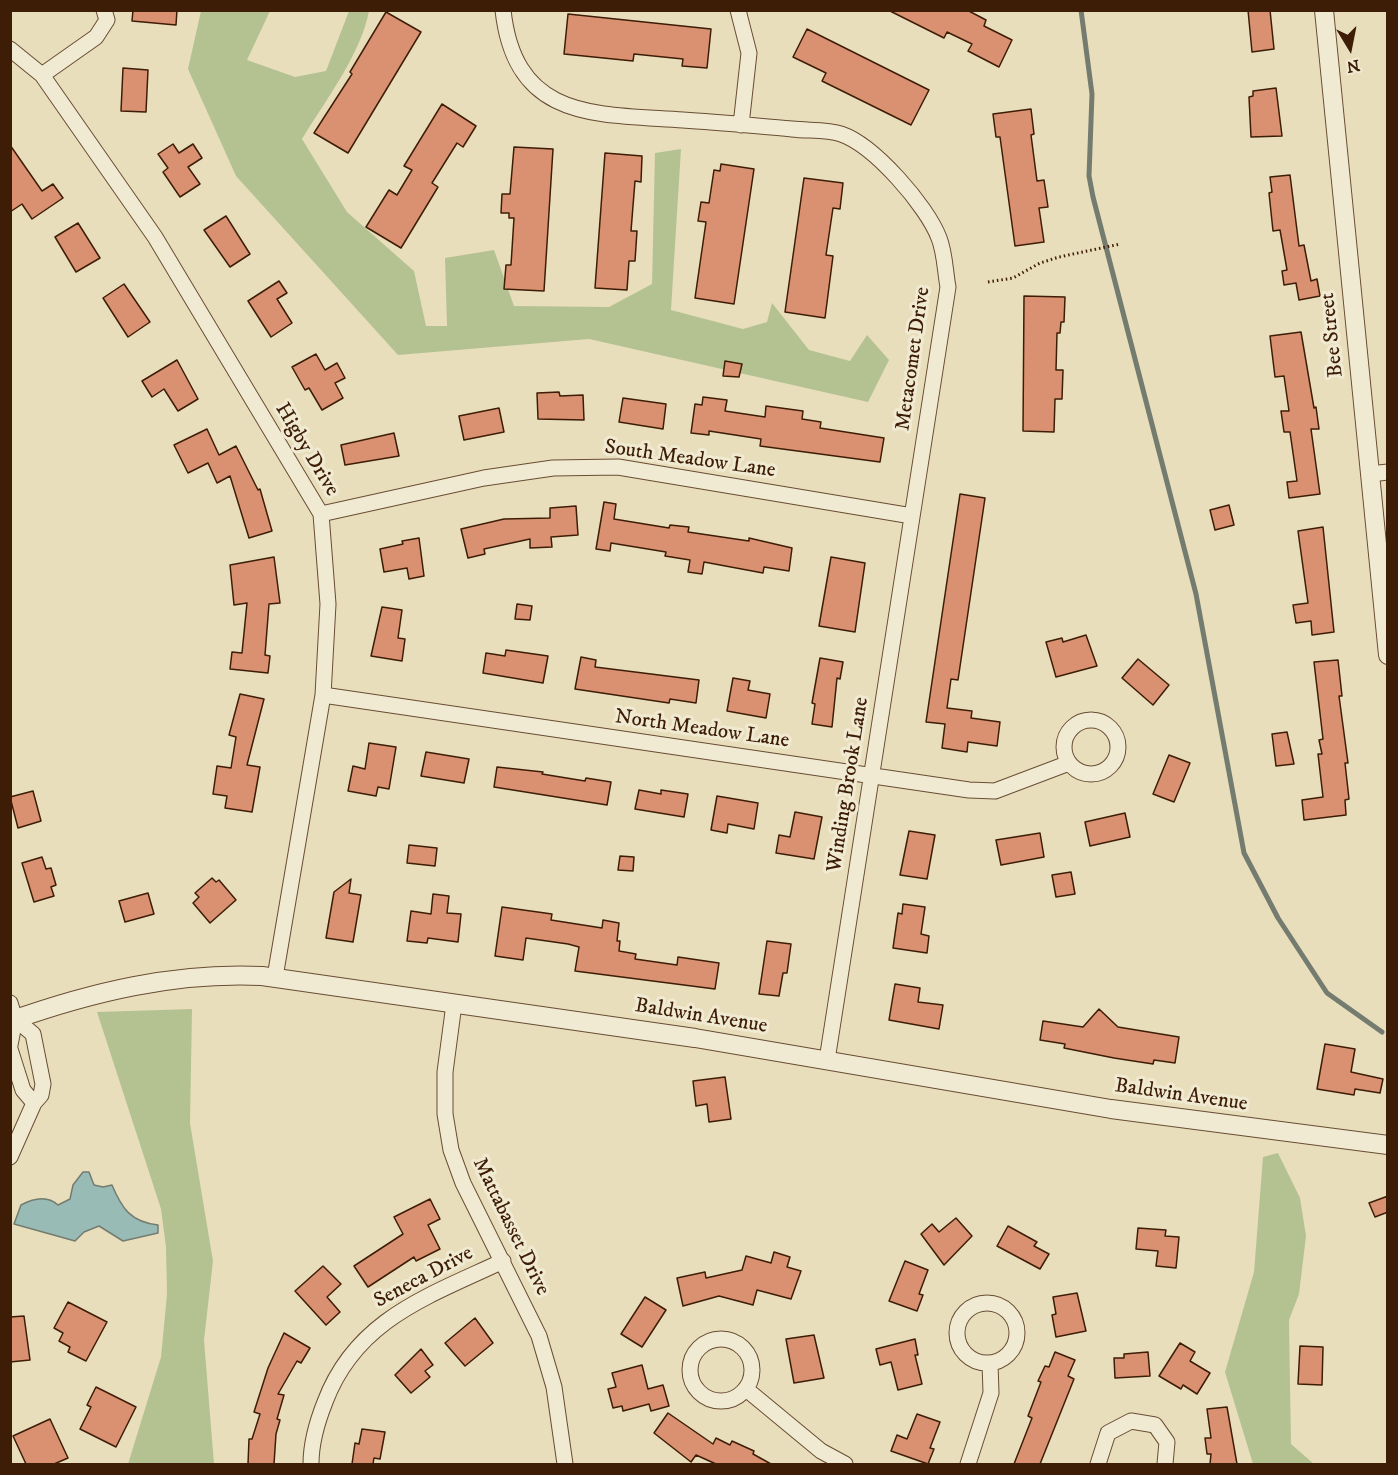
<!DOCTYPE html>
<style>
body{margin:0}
#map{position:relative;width:1398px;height:1475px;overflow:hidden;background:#e9debb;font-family:"IM FELL DW Pica",serif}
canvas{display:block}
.frame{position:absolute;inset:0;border:12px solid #3d1d06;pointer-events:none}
.north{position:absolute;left:1320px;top:18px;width:60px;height:60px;-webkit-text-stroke:4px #f1ead3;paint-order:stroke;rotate:170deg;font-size:16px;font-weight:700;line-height:24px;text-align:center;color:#3d1d06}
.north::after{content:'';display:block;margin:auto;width:21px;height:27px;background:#3d1d06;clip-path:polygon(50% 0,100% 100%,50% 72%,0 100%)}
</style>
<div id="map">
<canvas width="1398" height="1475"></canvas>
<div class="frame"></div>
<div class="north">N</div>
</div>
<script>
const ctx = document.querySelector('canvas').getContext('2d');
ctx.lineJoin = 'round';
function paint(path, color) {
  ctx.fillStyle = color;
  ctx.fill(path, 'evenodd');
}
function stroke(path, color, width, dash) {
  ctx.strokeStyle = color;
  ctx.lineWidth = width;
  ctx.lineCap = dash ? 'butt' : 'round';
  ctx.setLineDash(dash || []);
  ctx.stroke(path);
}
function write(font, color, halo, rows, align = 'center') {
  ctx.font = font + ' "IM FELL DW Pica",serif';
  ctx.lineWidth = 6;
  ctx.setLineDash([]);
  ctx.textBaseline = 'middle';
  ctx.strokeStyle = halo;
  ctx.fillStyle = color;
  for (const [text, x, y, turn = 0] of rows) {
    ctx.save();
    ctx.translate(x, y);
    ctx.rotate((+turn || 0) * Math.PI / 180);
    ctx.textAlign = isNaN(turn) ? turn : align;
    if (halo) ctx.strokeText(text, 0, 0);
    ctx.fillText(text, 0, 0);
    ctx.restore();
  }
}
paint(new Path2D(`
 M201 11H270L247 60 295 77 326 71 349 11H369C361 54 325 101 302 139L347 212 414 271 426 326H447L445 258 494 250 514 306 609 307 652 284 655 153 681 149 671 310 743 329 767 322 772 303 809 350 850 361 867 335 889 360 868 402 589 339 398 355 236 176 188 69Z
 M192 1009 190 1123 213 1261 204 1340 214 1464H128L161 1357 167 1294 166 1247 161 1209 97 1012Z
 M1278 1153 1300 1198 1306 1236 1299 1294 1289 1320 1291 1444 1314 1464H1253L1225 1372 1254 1272 1263 1157Z`), '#b4c292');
const water = new Path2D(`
 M83 1172H89L94 1185 103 1187 112 1185C122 1209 131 1222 158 1225V1233L123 1241 99 1226 84 1232 75 1241 14 1224 21 1205C34 1198 47 1195 58 1205L70 1199 73 1185Z`);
paint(water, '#99bbb6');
stroke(water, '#747c70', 1.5);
stroke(new Path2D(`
 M1081 10 1092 94 1089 176 1093 197 1196 594 1244 853 1278 918 1327 993 1382 1032`), '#747c70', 5);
const building = new Path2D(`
 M133 10H177L176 25 132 21Z
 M888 10H967L986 20 984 26 1012 40 999 67 968 51 972 44 947 32 944 38Z
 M1248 10H1270L1274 49 1252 52Z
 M386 12 421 32 348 153 314 133 352 74 350 72Z
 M568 14 711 29 707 68 682 66 683 59 634 54 633 61 564 54Z
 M807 29 929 90 911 125 822 81 826 73 793 57Z
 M123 68 148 70 146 112 121 111Z
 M1276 88 1282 136 1251 137 1249 97 1253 96V91Z
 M442 104 476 126 463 147 457 143 432 183 438 187 401 248 366 227 389 190 397 195 412 170 404 166Z
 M1031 109 1034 134 1031 135 1037 181 1044 180 1048 207 1039 208 1044 242 1015 246 1000 137H996L993 114Z
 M173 144 179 153 193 144 202 158 188 167 200 184 180 197 163 172 168 168 158 154Z
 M10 145 42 191 53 184 63 198 32 219 22 204 10 212Z
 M514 147 553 149 544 291 504 289 506 265H511L514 218H509V213H501L502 194H510Z
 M605 153 642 156 641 182 635 181 631 231H637L635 261H629L627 290 595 288Z
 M721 164 754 169 734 304 695 298 706 222 698 221 701 202 709 203 714 170 720 171Z
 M1290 175 1299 246 1304 245 1311 281 1317 279 1320 296 1299 300 1296 283 1284 285 1282 271 1287 270 1280 230 1273 231 1269 193 1272 192 1270 177Z
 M804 178 843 183 840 209 833 208 826 255 833 256 825 318 785 312Z
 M226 216 250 254 230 267 204 230Z
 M78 223 100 258 76 272 55 237Z
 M279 281 287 293 277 299 292 323 271 337 248 301Z
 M124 284 150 322 128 337 103 298Z
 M1024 296 1065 297 1064 322H1061L1060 333H1057L1056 370H1063L1062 399H1055L1054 432 1023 431Z
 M1301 332 1314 408 1316 407 1319 429H1311L1320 494 1289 498 1287 482 1297 481 1290 432H1284L1281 411H1289L1284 376 1275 377 1270 336Z
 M316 354 325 370 337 363 345 378 335 383 343 398 322 410 309 388 305 390 292 367Z
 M177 360 198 399 178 411 164 389 152 397 142 381Z
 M725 361 742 364 739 377 723 376Z
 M559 392 560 396 583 395 584 420 538 419 537 393Z
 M703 397 727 400 725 411 765 417 766 406 803 411 802 419 821 422 820 428 884 438 880 462 760 446 761 439 709 431V435L691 433 695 404 702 405Z
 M623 398 666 404 663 429 619 422Z
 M499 408 504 432 464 440 459 416Z
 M207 429 219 455 236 446 258 490 260 489 272 531 249 538 230 476 217 483 208 463 188 473 174 445Z
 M394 433 399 456 345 465 341 445Z
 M960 494 985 498 958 680 951 679 947 708 972 711 971 718 1000 722 997 746 968 742 967 752 942 748 945 724 926 722Z
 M604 502 616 504 614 519 669 528 670 525 689 527 688 532 749 541V538L792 548 789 571 764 567 763 573 704 562 702 574 688 572 690 560 665 556 666 552 611 543 610 551 596 549Z
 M1229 505 1234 525 1215 530 1210 510Z
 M576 506 578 535 551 537 552 547 530 548V539L484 549 485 554 468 558 461 529 504 519 550 518V508Z
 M1323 527 1334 632 1312 635 1311 621 1296 623 1293 605 1308 603 1298 531Z
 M419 538 424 576 409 579 407 568 384 572 380 549 403 544 402 541Z
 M274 557 280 603 269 604 265 655 270 656 268 673 230 669 232 652 242 653 247 603 234 605 230 565Z
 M831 557 865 563 855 632 819 626Z
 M517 604 532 606 530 620 515 619Z
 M382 607 402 610 398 638 405 639 402 661 371 656Z
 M1086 635 1097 666 1056 677 1046 642 1062 638 1063 642Z
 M506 650 548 656 543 683 483 673 486 653 505 656Z
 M581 657 596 660 595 667 699 680 696 703 670 699 669 703 575 689Z
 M820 658 843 662 840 679 837 678 832 727 812 724 815 704 812 703Z
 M1138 659 1169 685 1153 705 1122 678Z
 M1338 660 1342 696H1339L1348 763H1345L1349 799 1345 800 1346 815 1304 820 1302 800 1323 797 1318 754H1322L1319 740 1323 739 1314 662Z
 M733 678 750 681 748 690 770 694 766 718 727 711Z
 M240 694 264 699 247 765 260 767 252 812 225 808 227 796 213 794 217 766 231 768 236 737 229 735Z
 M1287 732 1294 764 1276 766 1272 734Z
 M369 743 396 747 389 789 378 787 376 796 348 791 353 766 365 769Z
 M426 752 469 759 464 783 421 776Z
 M1169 755 1190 763 1174 802 1153 794Z
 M497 767 543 772 542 774 585 781 586 778 611 782 607 805 494 787Z
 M639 790 661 794V790L688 794 684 817 635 809Z
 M33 791 41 821 18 828 10 797Z
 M717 796 758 803 754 829 728 824 727 833 711 830Z
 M795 812 822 817 814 859 776 853 779 835 790 837Z
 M1125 813 1130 837 1090 846 1085 822Z
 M909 831 935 835 927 879 900 875Z
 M1040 833 1044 857 1001 865 996 840Z
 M409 845 437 848 435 866 407 863Z
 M620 856 634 857 633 871 618 870Z
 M42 857 46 869 51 868 56 885 51 887 54 896 34 902 22 863Z
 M1071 872 1075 894 1056 897 1052 875Z
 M212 878 216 882 219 880 236 900 210 923 193 903 199 897 195 893Z
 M351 879 349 893 361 895 353 942 326 938 334 892Z
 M148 893 154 914 125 922 119 901Z
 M433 894 449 896 447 913 461 914 458 942 428 938 427 943 407 941 411 911 431 914Z
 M903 904 925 907 921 934 929 936 927 953 893 948 898 913 902 914Z
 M502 907 552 914 551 920 602 928 603 920 619 923 617 941H620L619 951 636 954 635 959 677 965 678 957 719 963 715 989 575 971 579 947 568 944 526 938 523 960 495 956Z
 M767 941 791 944 787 973H783L779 996 759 994Z
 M895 984 920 988 918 1002 943 1005 939 1029 889 1020Z
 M1099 1009 1118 1027 1179 1037 1175 1063 1154 1060 1153 1064 1114 1058 1064 1048 1065 1044 1040 1040 1043 1021 1083 1027Z
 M1325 1044 1355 1049 1351 1072 1383 1079 1380 1093 1355 1089 1354 1095 1317 1089Z
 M725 1077 731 1119 709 1122 707 1104 696 1106 693 1081Z
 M1388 1196V1212L1375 1217 1369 1203Z
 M430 1199 440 1219 428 1225 440 1249 416 1261 414 1257 368 1287 354 1266 403 1234 394 1217Z
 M956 1218 972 1236 944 1265 921 1234 932 1224 939 1232Z
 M1008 1226 1037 1242 1034 1246 1049 1254 1040 1269 997 1246Z
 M1138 1228 1166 1230 1165 1236 1179 1237 1176 1268 1156 1266 1158 1251 1136 1249Z
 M774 1252 790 1257 787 1267 801 1271 791 1299 757 1290 753 1305 719 1296 683 1306 677 1278 705 1272 706 1278 742 1270 746 1256 771 1263Z
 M905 1261 928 1270 919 1294 923 1295 917 1311 889 1301Z
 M323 1266 341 1284 327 1297 340 1312 326 1325 295 1291Z
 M1077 1293 1086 1331 1056 1337 1052 1315 1056 1314 1053 1297Z
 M645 1297 666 1310 642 1347 621 1334Z
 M68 1302 107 1322 86 1361 68 1352 70 1347 59 1341 63 1333 54 1328Z
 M24 1316 30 1360 10 1362V1317Z
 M475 1318 493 1343 465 1366 445 1343Z
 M284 1333 310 1348 301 1363 297 1361 278 1394 284 1395 277 1419 280 1420 276 1434 274 1464H248L249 1439H252L260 1414 254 1412 268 1368Z
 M814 1335 824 1378 794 1383 786 1339Z
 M915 1339 918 1355H915L922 1384 898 1390 891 1362 880 1365 876 1349Z
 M1180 1343 1195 1352 1190 1361 1210 1373 1197 1394 1183 1385 1181 1389 1159 1376Z
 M1300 1346 1323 1347 1322 1385 1298 1384Z
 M421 1349 433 1365 425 1371 430 1377 411 1393 395 1375Z
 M1055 1352 1075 1360 1068 1376 1074 1379 1040 1464H1014L1032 1418 1028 1416 1041 1382 1038 1381 1045 1366 1049 1367Z
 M1148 1352 1150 1376 1115 1378 1114 1358H1124V1354Z
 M642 1365 648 1389 663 1385 669 1406 651 1411 649 1404 623 1411 622 1406 613 1408 608 1389 616 1387 612 1373Z
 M96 1387 136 1407 116 1447 80 1429 91 1407 87 1405Z
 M1227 1407 1237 1464H1210L1211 1454H1207L1205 1438H1211L1207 1409Z
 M668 1413 713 1444 716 1438 730 1445 732 1441 754 1451 753 1454 771 1464H716L696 1455 691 1462 654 1433Z
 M917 1414 940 1422 930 1448 934 1449 928 1464 891 1451 897 1435 907 1439Z
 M50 1419 68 1458 54 1464H26L13 1436Z
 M362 1429 385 1432 380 1459 374 1458 373 1464H352L355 1443 359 1444Z`);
paint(building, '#da9172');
stroke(building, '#3d1d06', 1.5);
const minor = new Path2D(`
 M503 10C515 121 596 114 683 120 719 122 756 126 792 129 807 131 827 129 841 134 874 145 927 206 939 238 945 253 945 271 948 287L827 1060
 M738 10 749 53 741 125
 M10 49 42 75 155 237 321 514 328 604 323 695 275 977
 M42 75 96 37 107 20 104 10
 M1370 474 1388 472
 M321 514 484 478 553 468 618 467 912 516
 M323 695 969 790 995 791 1069 763
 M1064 747a27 27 0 1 1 54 0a27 27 0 1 1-54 0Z
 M10 1003 15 1019
 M454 1004 445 1072V1114L451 1150 463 1183 539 1336 554 1387 565 1464
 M10 1045 15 1019
 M10 1049 23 1090 34 1103
 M10 1157 34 1103 41 1095 43 1084 33 1034 15 1019
 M957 1333a30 30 0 1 1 60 0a30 30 0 1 1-60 0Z
 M690 1370a31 31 0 1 1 62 0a31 31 0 1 1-62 0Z
 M746 1389 821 1451 845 1464
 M311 1464C311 1443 317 1422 325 1402 356 1319 429 1296 503 1261
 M968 1464 991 1393 990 1363
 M1098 1464 1108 1433 1131 1421 1155 1425 1167 1442 1165 1464`);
const tertiary = new Path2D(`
 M1324 10 1388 655
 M10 1021C92 992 175 972 262 976L695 1038 1111 1109 1388 1145`);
stroke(minor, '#684d33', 17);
stroke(tertiary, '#684d33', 20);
stroke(new Path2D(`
 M988 282 1013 278 1040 263 1059 257 1120 244`), '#3d1d06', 3, [1.5, 3]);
stroke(minor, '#f1ead3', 15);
stroke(tertiary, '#f1ead3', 18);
write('21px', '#3d1d06', '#f1ead3', [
 ["Bee Street",1333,335,-96],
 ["Metacomet Drive",914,359,-82],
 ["Higby Drive",306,450,59],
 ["South Meadow Lane",690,460,8],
 ["North Meadow Lane",702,730,8],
 ["Winding Brook Lane",849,785,-81],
 ["Baldwin Avenue",701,1017,9],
 ["Baldwin Avenue",1181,1096,8],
 ["Mattabasset Drive",510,1227,64],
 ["Seneca Drive",424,1278,-28]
]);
</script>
